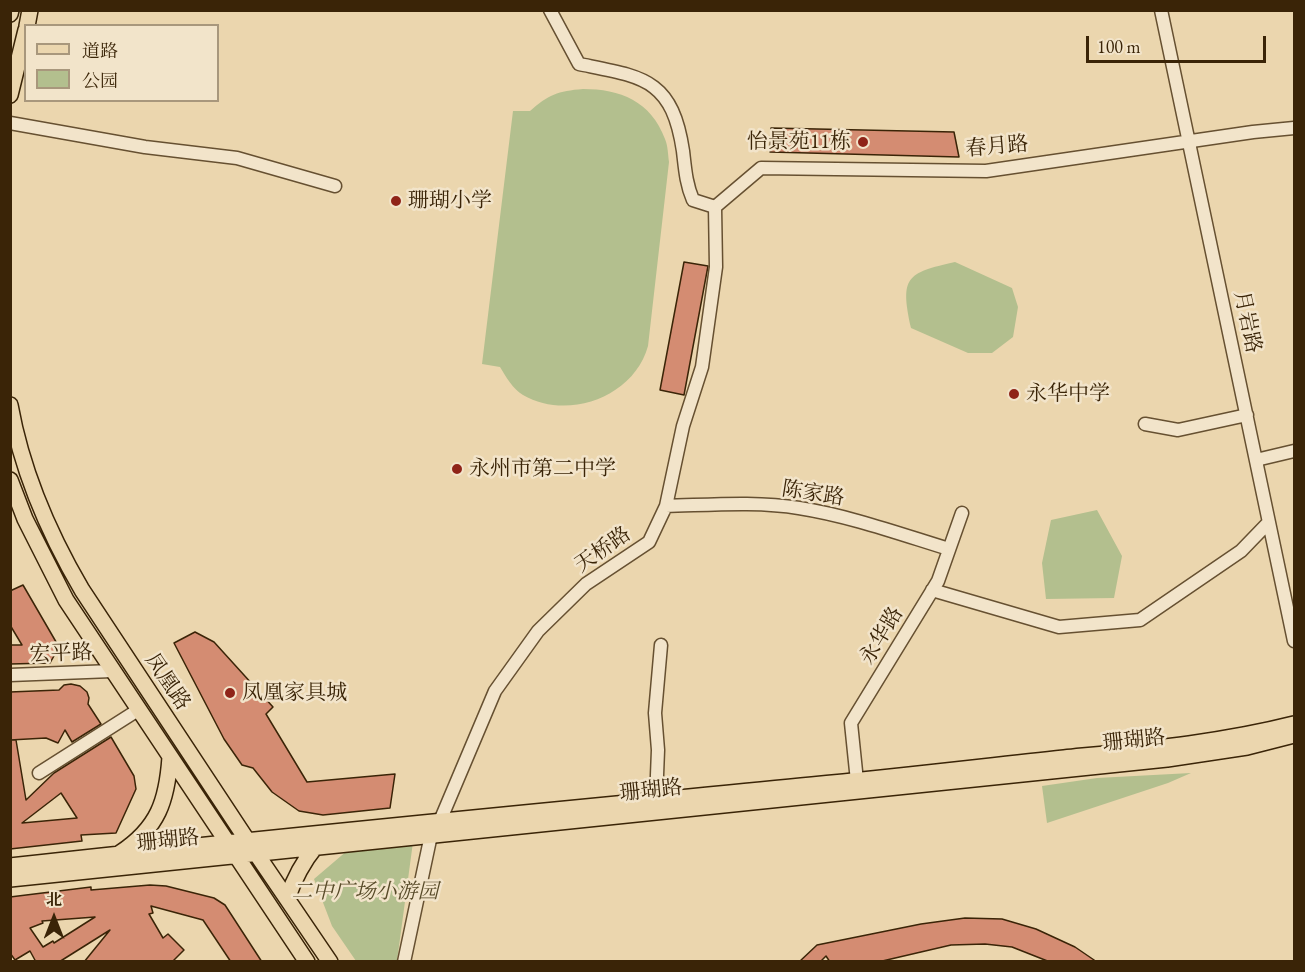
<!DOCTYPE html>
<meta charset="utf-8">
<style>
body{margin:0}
#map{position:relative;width:1305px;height:972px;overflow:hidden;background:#ebd6ae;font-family:"EB Garamond","Noto Serif SC",serif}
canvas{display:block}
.frame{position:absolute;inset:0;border:12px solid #3a2407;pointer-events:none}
.legend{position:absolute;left:24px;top:24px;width:195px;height:78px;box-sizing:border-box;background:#f2e4ca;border:2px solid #a8977c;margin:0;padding:8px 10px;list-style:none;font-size:18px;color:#3a2407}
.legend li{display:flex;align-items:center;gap:12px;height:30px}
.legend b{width:30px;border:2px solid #a8977c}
.north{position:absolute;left:24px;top:888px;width:60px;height:60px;-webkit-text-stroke:4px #f2e4ca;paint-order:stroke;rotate:0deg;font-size:16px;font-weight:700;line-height:24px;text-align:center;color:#3a2407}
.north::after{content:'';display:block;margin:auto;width:21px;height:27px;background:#3a2407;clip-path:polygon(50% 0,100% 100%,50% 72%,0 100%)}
.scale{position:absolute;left:1086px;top:36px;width:180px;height:27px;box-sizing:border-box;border:3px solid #3a2407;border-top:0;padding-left:8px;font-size:18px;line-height:21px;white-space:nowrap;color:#3a2407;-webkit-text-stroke:4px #f2e4ca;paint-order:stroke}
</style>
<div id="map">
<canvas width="1305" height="972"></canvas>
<div class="frame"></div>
<ul class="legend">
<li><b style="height:8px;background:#ebd6ae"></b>道路</li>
<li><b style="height:16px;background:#b3bf8e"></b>公园</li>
</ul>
<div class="north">北</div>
<div class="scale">100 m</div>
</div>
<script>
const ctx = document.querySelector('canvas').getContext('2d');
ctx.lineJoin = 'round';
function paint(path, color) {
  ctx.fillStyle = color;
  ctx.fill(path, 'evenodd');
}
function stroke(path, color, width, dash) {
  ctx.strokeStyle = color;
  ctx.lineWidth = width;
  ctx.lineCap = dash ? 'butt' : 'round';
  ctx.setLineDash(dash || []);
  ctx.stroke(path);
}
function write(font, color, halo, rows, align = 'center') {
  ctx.font = font + ' "EB Garamond","Noto Serif SC",serif';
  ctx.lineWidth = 5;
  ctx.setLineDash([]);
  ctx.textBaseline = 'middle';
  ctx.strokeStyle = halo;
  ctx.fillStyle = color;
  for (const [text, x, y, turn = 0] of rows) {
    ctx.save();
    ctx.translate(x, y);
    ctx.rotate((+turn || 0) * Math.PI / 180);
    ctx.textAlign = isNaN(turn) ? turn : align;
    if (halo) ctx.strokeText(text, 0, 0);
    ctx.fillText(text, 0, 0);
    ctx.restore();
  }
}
paint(new Path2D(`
 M583 89C620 89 651 101 665 139 668 146 668 155 669 162L648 346C634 397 568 421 523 395 513 389 506 377 500 367L482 364 513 111H530C548 95 558 91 583 89Z
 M955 262 1012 288 1018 307 1013 337 992 353H968L911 328C900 277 906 273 955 262Z
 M1097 510 1122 556 1114 598 1046 599 1042 563 1051 520Z
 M1191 773 1168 783 1047 823 1042 786 1097 778Z
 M413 842 397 961H356L332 926 314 879 348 850Z`), '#b3bf8e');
const building = new Path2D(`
 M771 128 954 132 959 157 770 152Z
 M684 262 708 266 684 395 660 390Z
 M23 585 59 647 50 663 10 664V645H22L10 625V591Z
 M195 632 214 642 273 707 266 714 307 782 395 774 390 808 323 815 299 811 272 792 253 768 242 765 224 739 174 643Z
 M71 684 80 686 87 692 89 698 88 704 101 724 72 742 65 730 58 743 46 738 10 740V692L59 690 64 685Z
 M111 737 134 776 136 789 116 833 81 835 82 841 10 849V740H16L26 800 54 773ZM61 793 77 818 22 823Z
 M150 885 166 886 214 898 225 905 262 962H231L203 920 151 906 153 913 149 914 163 938 168 934 184 950 172 962H84L110 930 59 962H36L30 951 15 960 10 953V897L91 887V890ZM95 917 54 943 53 941 43 947 30 928 43 923 42 921Z
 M965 918 1002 919 1036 929 1075 947 1097 962H1050L1012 947 985 944 951 945 878 962H830L826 956 820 962H799L817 945 921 924Z`);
paint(building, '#d48c72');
stroke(building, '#3a2407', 1.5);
const minor = new Path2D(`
 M550 10 579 64C643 77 672 78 683 151 685 168 686 184 693 200L715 207
 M1161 10 1294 641
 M10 123 145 147 237 158 335 186
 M715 207 761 168 986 171 1253 132 1294 128
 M1145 424 1178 430 1247 415
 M1256 460 1294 451
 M666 506C709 505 757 501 799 508 850 516 900 534 949 549
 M932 590 1059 627 1140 620 1241 551 1269 522
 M10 675 112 671
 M39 773 138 710
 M857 781 851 723 938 581 962 513
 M656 800 658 750 655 713 661 645
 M440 821 495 691 538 631 586 584 649 542 666 506 683 426 702 367 716 267 715 207
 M404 962 431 835`);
const major = new Path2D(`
 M10 14 11 10
 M27 26 30 10
 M10 95 26 30
 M10 405C22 472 48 532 82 590L247 840 330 962
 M10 480 25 519 66 600 307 962
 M120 853C158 828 167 801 170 757
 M10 866C277 836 544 811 812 785 896 777 980 767 1064 758 1141 750 1219 743 1294 724
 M10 879 1167 759 1247 747 1294 735
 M287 899C294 879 302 863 316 846`);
stroke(minor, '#665031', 15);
stroke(major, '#3a2407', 18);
stroke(minor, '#f2e4ca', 12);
stroke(major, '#ebd6ae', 15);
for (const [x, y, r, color] of [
 [863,142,6,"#8f2418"],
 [396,201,6,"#8f2418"],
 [1014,394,6,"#8f2418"],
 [457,469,6,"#8f2418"],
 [230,693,6,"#8f2418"]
]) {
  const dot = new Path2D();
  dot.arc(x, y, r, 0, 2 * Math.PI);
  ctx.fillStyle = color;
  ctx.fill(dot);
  stroke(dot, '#f2e4ca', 2);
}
write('21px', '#3a2407', '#f2e4ca', [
 ["怡景苑11栋",851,142,"right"],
 ["珊瑚小学",408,201],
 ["永华中学",1026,394],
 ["永州市第二中学",469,469],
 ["凤凰家具城",242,693]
], 'left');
write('21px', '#3a2407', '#f2e4ca', [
 ["春月路",997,147,-5],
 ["月岩路",1247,322,78],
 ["陈家路",813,494,9],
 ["天桥路",603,550,-35],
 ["永华路",882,636,-59],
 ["宏平路",61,654,-2],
 ["凤凰路",167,682,56],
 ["珊瑚路",1134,741,-6],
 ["珊瑚路",651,791,-6],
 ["珊瑚路",168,841,-6]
]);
write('italic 21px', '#584b29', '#f2e4ca', [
 ["二中广场小游园",365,892]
]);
</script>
